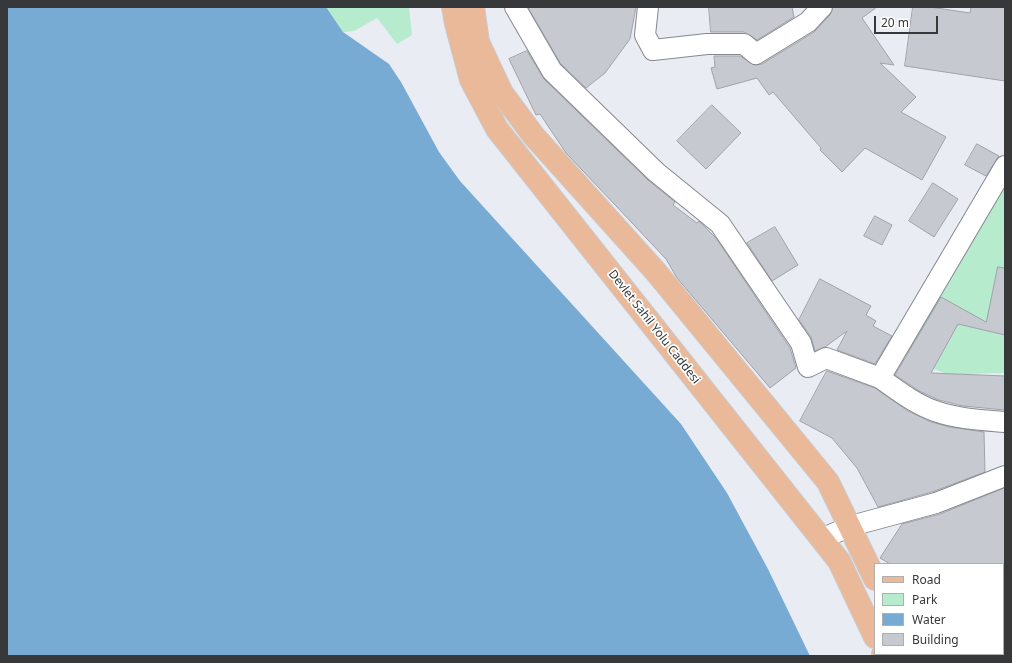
<!DOCTYPE html>
<style>
body{margin:0}
#map{position:relative;width:1012px;height:663px;overflow:hidden;background:#e9edf3;font-family:"Noto Sans",sans-serif}
canvas{display:block}
.frame{position:absolute;inset:0;border:8px solid #36383a;pointer-events:none}
.legend{position:absolute;left:874px;top:563px;width:130px;height:92px;box-sizing:border-box;background:#fff;border:1px solid #afafb0;margin:0;padding:5px 7px;list-style:none;font-size:12px;color:#36383a}
.legend li{display:flex;align-items:center;gap:8px;height:20px}
.legend b{width:20px;border:1px solid #afafb0}
.scale{position:absolute;left:874px;top:16px;width:64px;height:18px;box-sizing:border-box;border:2px solid #36383a;border-top:0;padding-left:5px;font-size:12px;line-height:14px;white-space:nowrap;color:#36383a;-webkit-text-stroke:3px #fff;paint-order:stroke}
</style>
<div id="map">
<canvas width="1012" height="663"></canvas>
<div class="frame"></div>
<ul class="legend">
<li><b style="height:5px;background:#e9b99a"></b>Road</li>
<li><b style="height:11px;background:#b6ebce"></b>Park</li>
<li><b style="height:11px;background:#78abd3"></b>Water</li>
<li><b style="height:11px;background:#c6c9d0"></b>Building</li>
</ul>
<div class="scale">20 m</div>
</div>
<script>
const ctx = document.querySelector('canvas').getContext('2d');
ctx.lineJoin = 'round';
function paint(path, color) {
  ctx.fillStyle = color;
  ctx.fill(path, 'evenodd');
}
function stroke(path, color, width, dash) {
  ctx.strokeStyle = color;
  ctx.lineWidth = width;
  ctx.lineCap = dash ? 'butt' : 'round';
  ctx.setLineDash(dash || []);
  ctx.stroke(path);
}
function write(font, color, halo, rows, align = 'center') {
  ctx.font = font + ' "Noto Sans",sans-serif';
  ctx.lineWidth = 3.5;
  ctx.setLineDash([]);
  ctx.textBaseline = 'middle';
  ctx.strokeStyle = halo;
  ctx.fillStyle = color;
  for (const [text, x, y, turn = 0] of rows) {
    ctx.save();
    ctx.translate(x, y);
    ctx.rotate((+turn || 0) * Math.PI / 180);
    ctx.textAlign = isNaN(turn) ? turn : align;
    if (halo) ctx.strokeText(text, 0, 0);
    ctx.fillText(text, 0, 0);
    ctx.restore();
  }
}
paint(new Path2D(`
 M326 7H409L412 35 397 44 377 18 354 31 343 32Z
 M1005 177V373L966 374 964 380 931 368 904 353Z`), '#b6ebce');
paint(new Path2D(`
 M7 7H326L343 32 389 64 401 82 439 152 460 181 681 424 727 493 768 569 810 656H7Z`), '#78abd3');
const building = new Path2D(`
 M528 7H636L630 39 605 73 586 88 561 64Z
 M709 7H792L794 17 757 40 744 32H711Z
 M833 7H877L862 18 894 65 880 63 916 97 901 112 946 137 922 180 865 148 842 172 820 150 821 148 773 92 769 95 757 78 717 89 711 68 715 67 714 56H740L755 65 762 64 814 32 830 15Z
 M913 7H930L970 13 971 7H1005V81L905 66Z
 M527 51 544 79 648 180 675 202 673 205 697 223 699 221 716 238 790 348 796 368 770 388 677 278 666 259 566 153 540 114 536 115 509 59Z
 M712 105 741 133 706 169 677 141Z
 M977 144 999 156 986 176 965 165Z
 M933 183 958 199 934 237 909 221Z
 M875 216 892 225 882 245 864 236Z
 M775 227 798 265 772 281 747 243Z
 M998 267 1005 268V335L958 324 931 373 1005 376V410L963 406 939 400 919 391 895 375 941 297 986 322Z
 M820 279 871 306 866 315 876 321 873 326 892 336 875 364 837 350 847 331 825 347 815 351 811 337 799 320Z
 M827 371 875 388 908 411 931 422 950 427 984 432 985 472 932 492 878 507 857 468 832 438 800 421Z
 M1005 488V564H890L880 558 902 524 940 514Z`);
paint(building, '#c6c9d0');
stroke(building, '#9fa3a9', 1);
const street = new Path2D(`
 M515 7 552 71 656 172 720 224 801 343 808 367 826 358 880 378 1005 166
 M648 7 645 35 653 50 707 44H744L756 54 808 22 822 7
 M880 378C897 390 915 404 935 411 957 419 982 420 1005 422
 M821 539 851 526 936 503 1005 476`);
const secondary = new Path2D(`
 M1003 640 1005 641`);
const primary = new Path2D(`
 M453 7 456 24 471 80 497 129 839 561 875 637
 M473 7 478 42 502 93 533 135 656 272 828 482 875 579
 M883 654 884 656
 M910 654 911 656`);
stroke(street, '#85898f', 22);
stroke(secondary, '#85898f', 24);
stroke(primary, '#cbcbcc', 24);
stroke(street, '#fff', 20);
stroke(secondary, '#f4dccd', 22);
stroke(primary, '#e9b99a', 22);
write('12px', '#36383a', '#fff', [
 ["Devlet Sahil Yolu Caddesi",654,327,52]
]);
</script>
